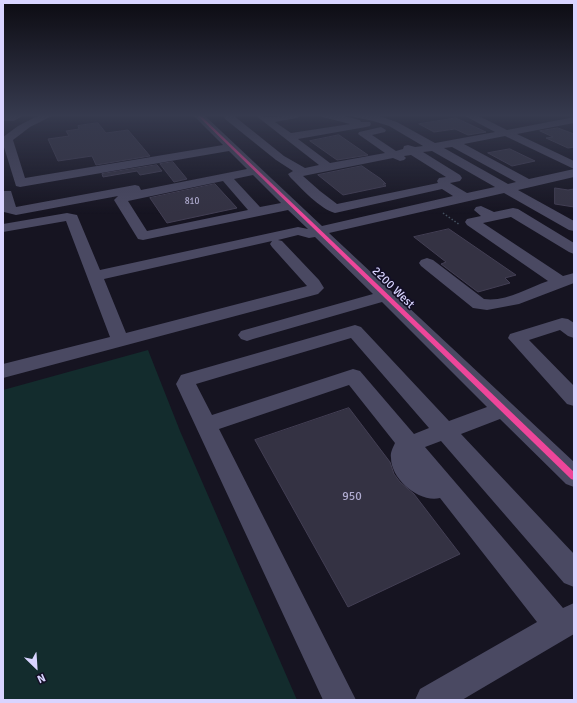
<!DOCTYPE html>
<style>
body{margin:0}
#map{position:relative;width:577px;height:703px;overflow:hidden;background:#161421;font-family:Signika,sans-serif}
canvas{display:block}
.frame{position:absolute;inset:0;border:4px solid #d9d4ff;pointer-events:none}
.north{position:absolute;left:16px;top:647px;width:40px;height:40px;-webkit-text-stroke:3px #130f26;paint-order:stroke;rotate:155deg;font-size:11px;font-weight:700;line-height:16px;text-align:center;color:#d9d4ff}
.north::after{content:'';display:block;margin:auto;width:14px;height:18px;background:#d9d4ff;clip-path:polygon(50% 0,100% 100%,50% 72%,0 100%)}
</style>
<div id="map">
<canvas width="577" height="703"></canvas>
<div class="frame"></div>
<div class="north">N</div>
</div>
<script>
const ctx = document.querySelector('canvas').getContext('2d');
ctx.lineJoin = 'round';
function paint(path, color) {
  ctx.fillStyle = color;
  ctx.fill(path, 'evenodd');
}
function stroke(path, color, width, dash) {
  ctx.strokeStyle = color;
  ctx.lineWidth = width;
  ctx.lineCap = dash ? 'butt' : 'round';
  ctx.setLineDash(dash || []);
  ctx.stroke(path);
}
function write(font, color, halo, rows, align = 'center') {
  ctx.font = font + ' Signika,sans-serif';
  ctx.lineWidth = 3.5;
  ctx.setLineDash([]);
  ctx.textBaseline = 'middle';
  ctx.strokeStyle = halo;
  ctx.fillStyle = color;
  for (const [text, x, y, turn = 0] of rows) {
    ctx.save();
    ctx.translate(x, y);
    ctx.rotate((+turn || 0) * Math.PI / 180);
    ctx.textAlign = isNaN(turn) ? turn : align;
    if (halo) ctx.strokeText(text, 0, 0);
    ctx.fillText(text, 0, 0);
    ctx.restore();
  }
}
paint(new Path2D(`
 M148 350 180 431 297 700H3V390Z`), '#132c2d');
const building = new Path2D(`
 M456 118 486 132 468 135 455 129 434 132 419 124Z
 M98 123 106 133 128 130 150 156 96 165 92 156 58 161 48 139 69 136 66 131 79 129 78 126Z
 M558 128 574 134V147L568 148 546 138 553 137 540 131Z
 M339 135 368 155 337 160 310 141Z
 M510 149 535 161 512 166 488 153Z
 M173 162 187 179 174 182 160 164Z
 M157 165 162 171 140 175 137 171 103 177 102 174Z
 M362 166 381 179 386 184H383L386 186 343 195 318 175Z
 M215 184 237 208 167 223 150 198Z
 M555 188 568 190 574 189V207L555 204Z
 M449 229 516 275 505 278 510 283 478 292 441 264 446 262 414 237Z
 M349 408 390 462 394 474 400 482 414 494 460 554 348 607 255 440Z`);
paint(building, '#343243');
stroke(building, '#433f54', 1);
stroke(new Path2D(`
 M443 213 460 225`), '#44505f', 1.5, [1.5, 2]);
paint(new Path2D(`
 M3 115H24L14 121H3Z
 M39 115H54L30 127 13 140 25 178 223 145 193 115H204L322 226 453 196 442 189 335 213C320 209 301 188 290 177L288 174 293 171 276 160 225 119 224 117 225 115H233L284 156 305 168 319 165 255 115 268 117 302 115 297 118 275 122 291 133 350 124 322 117 320 115H340L360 120 361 122H370L371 124 370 126 366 127 298 139 330 163 385 153 358 134 359 132 381 127 386 130 385 132 372 135 396 151 403 149 404 146 408 145 415 147 423 146 389 126 373 121 354 117 352 115H376L397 122 435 143 495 132 463 115H477L507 130 574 117V123L517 134 574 161V169L505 136 464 144 529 179 574 169V177L518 190 574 221V231L569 230 504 193 329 233 574 462V487L566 484 500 419 461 434 574 554V587L564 583 441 441 425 447 563 608 574 603V634L462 700H415L420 689 537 622 440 498C419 503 391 479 391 458 390 452 393 448 395 443L349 385 219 429 356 700H323L176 384 181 375 355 325 361 327 449 421 487 407 382 302 253 339 247 341 241 339 238 335 241 331 373 294 315 237 309 238 298 235 278 240 282 241 319 280 324 288 318 294 3 378V364L110 337 66 221 3 232V224L67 213 77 215 100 270 298 227 308 229 288 210 143 240 138 239 114 200 118 196 16 215 4 212 3 191H11L16 207 135 185 139 186 141 190 247 169 229 151 20 187 16 186 3 144V137L18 126ZM452 147 516 182 508 184 444 148ZM432 151 495 187 467 193 450 183 460 181 462 178 460 175 423 152ZM411 155 446 177 439 178 437 181 438 183 337 204 320 191 303 176 393 158 400 161 404 160 406 158 404 156ZM253 175 281 203 260 207 234 179ZM223 181 248 210 147 231 128 201ZM272 241 270 244 272 247 307 286 126 333 104 279ZM351 338 429 428 414 434 360 371 353 369 212 415 196 384Z
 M481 206 494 212 513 208 518 209 574 243V254L569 252 511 217 483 223 563 276 574 273V283L519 304 487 310 473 308 421 266 419 263 421 260 427 258 433 260 484 299C506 302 528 288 548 281L467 225 465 222 467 219 481 216 474 210 476 207Z
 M562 318 568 319 574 323V338L568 336 560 330 529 340 574 386V406L567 404 508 338 510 334Z`), '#4a4962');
paint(new Path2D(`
 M197 115H200L574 472V480L571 479Z`), '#ed469a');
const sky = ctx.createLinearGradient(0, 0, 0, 214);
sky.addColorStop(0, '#0c0b12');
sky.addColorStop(0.54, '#363a4e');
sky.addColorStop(1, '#363a4e00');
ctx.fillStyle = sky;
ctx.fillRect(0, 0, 577, 214);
write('9px', '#b0acd0', null, [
 ["810",192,202]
]);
write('12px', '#d9d4ff', '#130f26', [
 ["2200 West",393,288,44]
]);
write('12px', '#b0acd0', null, [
 ["950",352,497]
]);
</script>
